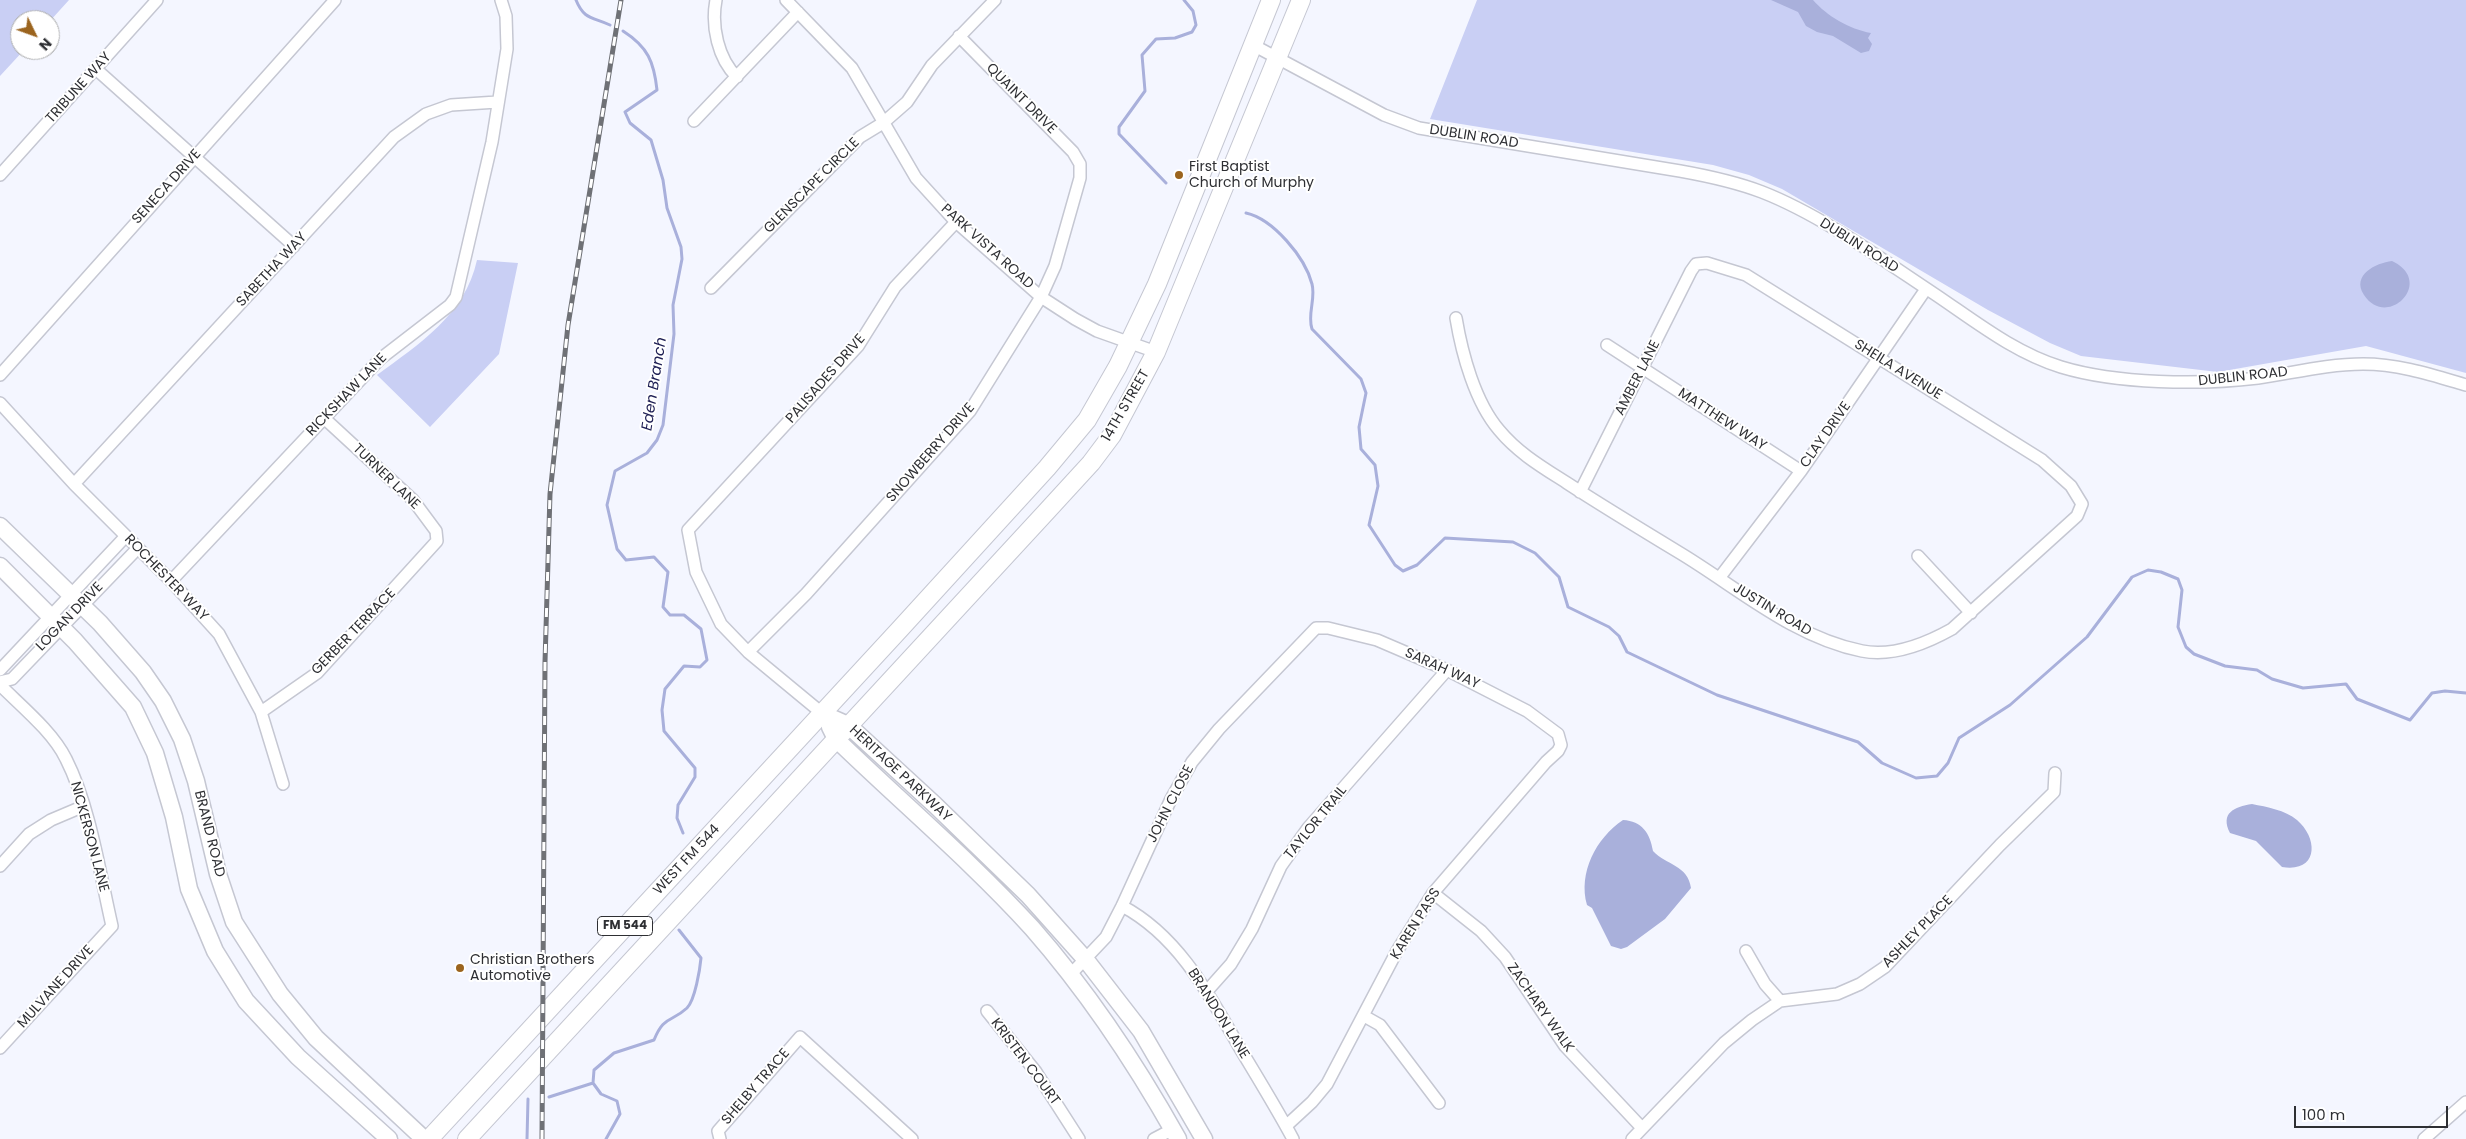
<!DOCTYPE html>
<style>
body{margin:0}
#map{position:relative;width:2466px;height:1139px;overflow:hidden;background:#f4f6ff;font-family:Poppins,sans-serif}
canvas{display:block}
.north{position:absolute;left:10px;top:10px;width:50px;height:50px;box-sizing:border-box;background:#fff;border:1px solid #abacad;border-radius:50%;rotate:132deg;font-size:14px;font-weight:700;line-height:20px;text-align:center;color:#2e2f33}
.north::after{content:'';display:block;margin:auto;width:18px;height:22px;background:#9b641e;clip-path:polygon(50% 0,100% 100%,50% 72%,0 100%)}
.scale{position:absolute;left:2294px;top:1106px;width:154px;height:22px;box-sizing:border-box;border:2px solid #2e2f33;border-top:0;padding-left:6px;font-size:15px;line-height:18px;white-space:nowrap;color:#2e2f33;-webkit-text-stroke:4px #fff;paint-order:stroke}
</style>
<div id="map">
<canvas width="2466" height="1139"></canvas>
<div class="north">N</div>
<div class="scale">100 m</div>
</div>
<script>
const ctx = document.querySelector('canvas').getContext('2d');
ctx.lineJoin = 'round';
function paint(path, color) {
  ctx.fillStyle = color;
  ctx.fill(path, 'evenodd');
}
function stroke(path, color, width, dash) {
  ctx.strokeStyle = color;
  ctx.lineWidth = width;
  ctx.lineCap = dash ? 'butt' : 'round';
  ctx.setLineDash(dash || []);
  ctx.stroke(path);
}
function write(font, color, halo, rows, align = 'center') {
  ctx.font = font + ' Poppins,sans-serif';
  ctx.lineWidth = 4;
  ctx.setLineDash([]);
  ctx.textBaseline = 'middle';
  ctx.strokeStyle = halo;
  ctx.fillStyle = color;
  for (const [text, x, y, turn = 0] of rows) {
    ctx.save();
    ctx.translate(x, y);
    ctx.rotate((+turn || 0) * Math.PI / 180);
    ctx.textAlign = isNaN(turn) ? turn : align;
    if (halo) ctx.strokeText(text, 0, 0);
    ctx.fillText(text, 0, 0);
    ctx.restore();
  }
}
paint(new Path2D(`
 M0 0H69L50 21 20 20V50H24L0 76Z
 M1477 0H2466V373L2366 346 2218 372 2081 356 2050 343 1988 310 1782 189 1749 175 1713 165 1430 119Z
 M477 260 518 263 499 354 430 427 377 375C419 344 465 315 477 260Z`), '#c9cff4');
paint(new Path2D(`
 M1771 0H1813C1827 16 1849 29 1871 33L1868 38 1872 44 1869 51 1861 53 1833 36 1817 32 1806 26 1798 12Z
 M2392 261C2436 282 2387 330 2364 295 2351 275 2376 263 2392 261Z
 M2252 804C2267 807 2285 810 2297 820 2319 839 2318 873 2282 867L2256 841 2230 833C2220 813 2234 807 2252 804Z
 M1623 820C1642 821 1650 833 1653 851 1666 865 1688 865 1691 888L1665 919 1627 947 1621 949 1611 946 1592 908 1587 905C1578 873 1596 838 1623 820Z`), '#a9b0db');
stroke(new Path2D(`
 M576 0C584 20 593 17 610 25
 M623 31C648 47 654 62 657 90L625 112 630 123 651 140 663 180 667 208 681 247 682 259 673 305 674 334 663 425 657 440 647 453 615 471 607 505 617 549 626 560 654 557 668 572 663 607 670 615H684L701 629 707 660 700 667 684 666 665 689 662 710 664 731 695 768V777L678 805 677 818 683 833
 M1166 183 1119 134V127L1145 91 1142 55 1156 39 1175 38 1192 32 1196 25 1193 11 1184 0
 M1246 213C1273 219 1305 257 1312 284 1316 299 1307 314 1312 329L1361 379 1366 393 1359 427 1361 449 1375 465 1378 486 1369 525 1395 565 1403 571 1417 565 1445 538 1513 542 1535 553 1559 577 1568 607 1609 627 1619 636 1627 652 1717 695 1858 742 1882 763 1916 778 1937 776 1948 763 1959 738 2010 705 2087 637 2132 577 2148 570 2161 572 2178 579 2182 590 2178 627 2186 647 2194 654 2225 666 2257 670 2272 679 2303 688 2346 684 2357 699 2410 720 2432 693 2445 691 2466 693
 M549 1097 593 1083
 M527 1139 528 1099
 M606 1139 620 1114 617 1101 601 1094 593 1083 594 1070 614 1053 654 1040C664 1015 671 1023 687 1008 695 1000 700 969 701 958L679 930`), '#a9b0db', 3);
const street = new Path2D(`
 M716 0C711 26 718 59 737 77
 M786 0 852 68 916 178 956 222 1041 297 1075 319 1097 331 1156 352
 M1253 45 1384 115 1419 128 1680 171C1708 176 1736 182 1762 192 1821 215 1883 260 1936 295 1976 322 2015 353 2061 367 2117 384 2200 385 2258 378 2293 373 2327 364 2363 364 2399 364 2432 375 2466 385
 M97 70 294 246
 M694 121 798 12
 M0 175 157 0
 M711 288 860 137 883 123 907 102 932 65 995 0
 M1456 318C1462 354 1475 402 1499 430 1518 453 1542 467 1567 483 1604 507 1642 530 1680 553 1738 588 1793 637 1862 651 1892 657 1927 643 1952 629L2077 516 2082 504 2071 486 2042 460 1746 275 1707 263 1696 264 1691 271 1580 492
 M1607 345 1801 471
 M0 375 335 0
 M0 403 74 484 171 581 219 634 261 712 283 784
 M74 484 394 137 426 114 451 105 497 102
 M1918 556 1971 613
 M1720 577 1801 471 1926 289
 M171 581 380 359 450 305 456 297 492 142 507 49 506 16 501 0
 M748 652 806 594 970 411 1041 297 1055 266 1080 178V164L1073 152 959 36
 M0 670 126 536
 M0 682 12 679 138 548
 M0 685C21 706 53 732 66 759 90 806 100 874 112 926L0 1048
 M261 712 317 673 437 541 436 531 413 500 324 418
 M823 714 748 652 721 624 696 572 688 530 858 346 895 287 956 222
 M0 866 29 834 51 820 84 806
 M1433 893 1481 931 1505 957 1565 1046 1642 1128
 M1122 906C1179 936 1210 996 1241 1050 1259 1080 1277 1109 1293 1139
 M1746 951 1765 984 1780 1001
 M1070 975 1106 937 1122 906 1171 799 1192 762 1219 729 1316 628H1328L1377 640 1447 670 1527 711 1558 734 1561 745 1558 751 1546 762 1433 893 1397 951 1327 1084 1312 1102 1286 1126
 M1207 991 1231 964 1252 929 1281 866 1308 828 1447 670
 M987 1011 1036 1072 1079 1139
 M1364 1016 1380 1025 1439 1103
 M720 1139 718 1131 800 1037 912 1139
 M1154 1139 1173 1129
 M1632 1139 1724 1043 1752 1020 1780 1001 1837 994 1860 984 1885 967 2000 845 2054 792 2055 773
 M2424 1139 2466 1102`);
const secondary = new Path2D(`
 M0 526 100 623 143 672 163 701 182 739 196 781 218 874 234 922 280 994 316 1038 424 1139
 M0 566 75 641 133 707 155 753 174 817 189 889 215 951 246 1001 298 1057 389 1139
 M823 714 848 725 935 805 1028 895 1086 960 1141 1031 1204 1139
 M830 727 836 739C901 802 971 861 1032 928 1089 993 1136 1064 1178 1139`);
const primary = new Path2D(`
 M429 1139 900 629 1047 468 1087 420 1118 366 1157 284 1271 0
 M467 1139 1047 511 1091 463 1112 435 1156 352 1301 0`);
stroke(street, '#c5c7d2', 14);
stroke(secondary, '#c5c7d2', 19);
stroke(primary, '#c5c7d2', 20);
stroke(street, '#fff', 11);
stroke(secondary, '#fff', 16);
stroke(primary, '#fff', 18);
const rail = new Path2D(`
 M542 1139 545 662 550 494 568 325 621 0`);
stroke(rail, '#6f7176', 5);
stroke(rail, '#fff', 3, [9]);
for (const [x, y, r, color] of [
 [1179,175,5,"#9b641e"],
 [460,968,5,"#9b641e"]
]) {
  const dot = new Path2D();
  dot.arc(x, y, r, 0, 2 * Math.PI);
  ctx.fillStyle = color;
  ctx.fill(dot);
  stroke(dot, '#fff', 2);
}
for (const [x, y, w] of [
 [625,926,55]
]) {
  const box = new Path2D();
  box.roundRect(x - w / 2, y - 9.5, w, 19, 4);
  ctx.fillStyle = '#fff';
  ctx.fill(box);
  stroke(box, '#2e2f33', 1);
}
write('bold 12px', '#2e2f33', null, [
 ["FM 544",625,926]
]);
write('14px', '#2e2f33', '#fff', [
 ["TRIBUNE WAY",79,88,-48],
 ["QUAINT DRIVE",1021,99,45],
 ["DUBLIN ROAD",1474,137,9],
 ["GLENSCAPE CIRCLE",812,186,-45],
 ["SENECA DRIVE",167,187,-48],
 ["DUBLIN ROAD",1859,246,32],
 ["PARK VISTA ROAD",987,247,42],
 ["SABETHA WAY",272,270,-47],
 ["SHEILA AVENUE",1898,370,32],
 ["DUBLIN ROAD",2243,377,-6],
 ["AMBER LANE",1638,378,-63],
 ["PALISADES DRIVE",826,379,-49],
 ["RICKSHAW LANE",347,395,-46],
 ["14TH STREET",1126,406,-60],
 ["MATTHEW WAY",1722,420,33],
 ["CLAY DRIVE",1826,435,-55],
 ["SNOWBERRY DRIVE",931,453,-49],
 ["TURNER LANE",386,477,44],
 ["ROCHESTER WAY",166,578,46],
 ["JUSTIN ROAD",1772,610,31],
 ["LOGAN DRIVE",70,617,-46],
 ["GERBER TERRACE",354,632,-46],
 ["SARAH WAY",1442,669,24],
 ["HERITAGE PARKWAY",900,774,43],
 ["JOHN CLOSE",1171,804,-63],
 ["TAYLOR TRAIL",1316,823,-51],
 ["BRAND ROAD",209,834,76],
 ["NICKERSON LANE",89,837,75],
 ["WEST FM 544",687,860,-47],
 ["KAREN PASS",1416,924,-58],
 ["ASHLEY PLACE",1918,932,-46],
 ["MULVANE DRIVE",56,987,-48],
 ["ZACHARY WALK",1540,1008,55],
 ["BRANDON LANE",1218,1014,58],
 ["KRISTEN COURT",1025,1062,53],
 ["SHELBY TRACE",756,1087,-49]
]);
write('14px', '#2e2f33', '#fff', [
 ["First Baptist",1189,167],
 ["Church of Murphy",1189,183],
 ["Christian Brothers",470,960],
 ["Automotive",470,976]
], 'left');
write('italic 15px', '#202155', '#fff', [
 ["Eden Branch",655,384,-81]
]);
</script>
